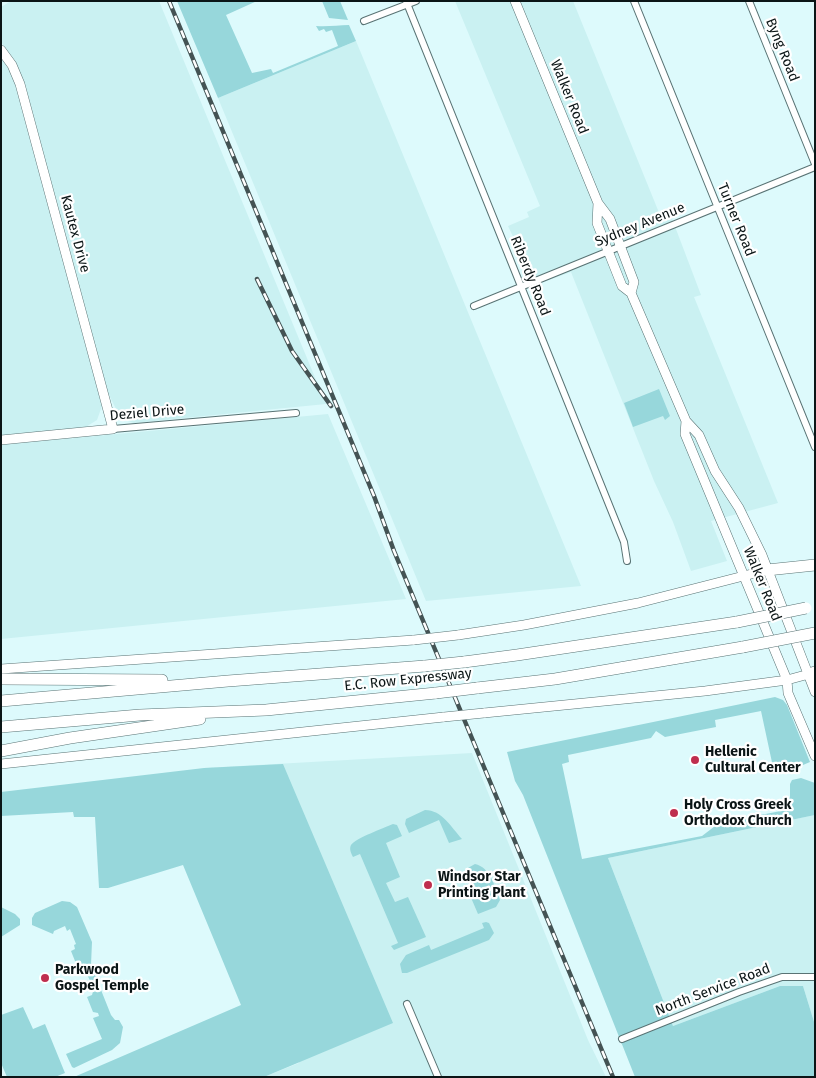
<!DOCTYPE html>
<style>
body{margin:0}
#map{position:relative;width:816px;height:1078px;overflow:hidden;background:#ddfafc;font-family:"Fira Sans",sans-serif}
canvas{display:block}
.frame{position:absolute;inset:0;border:2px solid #0b1516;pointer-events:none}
</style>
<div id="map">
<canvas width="816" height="1078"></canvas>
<div class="frame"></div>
</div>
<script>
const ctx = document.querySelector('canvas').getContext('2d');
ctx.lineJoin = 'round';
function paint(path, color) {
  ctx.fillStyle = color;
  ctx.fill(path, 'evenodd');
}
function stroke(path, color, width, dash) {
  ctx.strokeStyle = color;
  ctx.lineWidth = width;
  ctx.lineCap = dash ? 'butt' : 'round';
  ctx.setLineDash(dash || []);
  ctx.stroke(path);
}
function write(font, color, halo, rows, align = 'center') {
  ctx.font = font + ' "Fira Sans",sans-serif';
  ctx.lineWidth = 4.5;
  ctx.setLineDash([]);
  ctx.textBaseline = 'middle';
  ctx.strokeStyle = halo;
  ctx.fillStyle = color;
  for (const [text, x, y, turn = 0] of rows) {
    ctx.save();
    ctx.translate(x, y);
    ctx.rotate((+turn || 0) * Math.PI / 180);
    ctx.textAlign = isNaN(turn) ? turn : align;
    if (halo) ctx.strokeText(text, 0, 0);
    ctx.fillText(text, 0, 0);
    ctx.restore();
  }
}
paint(new Path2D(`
 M11 1H159L326 404 134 423 125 420 118 413 108 393 25 84 15 60 1 42V7Z
 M455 1H573L662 220 671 216 701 295 694 297 778 503 711 521 727 561 691 571 673 522 654 481 571 272 530 287 514 247 517 245 508 226 529 217 527 212 540 206Z
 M356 41 581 586 426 601 218 98Z
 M1 58 12 74 102 406 97 420 84 428 1 435Z
 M328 414 406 599 1 639V445Z
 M472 753 588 1040 606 1077H264L299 1063 204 768Z
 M815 815V1025L803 986H780L673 1026 608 858Z`), '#caf1f2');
paint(new Path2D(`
 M177 1H257L226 15 252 73 271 69 273 73 338 46 332 30 326 32 324 29 319 31 316 26C328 27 338 25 349 25L356 41 218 98Z
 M322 1H340L348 20 329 18Z
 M659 389 670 416 665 420 663 416 633 427 624 403Z
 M775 697 783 700 787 705 810 762 803 765 761 773 759 770 773 767 761 711 715 720 716 727 665 737 656 731 651 738 568 755 569 762 562 764 582 859 702 836 719 823 781 811 788 802 790 797V784L792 780 801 778 815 783V815L608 858 673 1026 780 986H803L815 1025V1077H635L523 795 515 781 507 752Z
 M283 764 393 1023 264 1077H74L241 1005 183 865 108 888H99L95 817H74L73 812 1 816V792L204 768Z
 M425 810C442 810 451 827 462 839L449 843 439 820 409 833 405 824 406 819Z
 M393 824 397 825 402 836 386 843 400 877 386 883 395 902 408 897 426 937 394 950 391 946 398 943 360 854 353 857C351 853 349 849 351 845 356 838 384 828 393 824Z
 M475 864C490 867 495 887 500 900L496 907 478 914 466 886 472 884 466 869Z
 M62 901 70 902 77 907 92 942 91 965 111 1015 115 1020H119L123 1027 120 1043 112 1050 74 1068 72 1067 66 1054 102 1039 93 1018 99 1016 98 1013 93 1012 87 997 92 995 94 988 84 969 79 971 71 951 75 949 74 945 76 944 70 929 67 931 65 926 54 931 53 934 32 925V918L35 913Z
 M1 907 15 914 20 919V925L1 937Z
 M486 922 489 923 494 933 489 940 407 973H402L400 964 406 955 429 945 431 950 484 928 482 923Z
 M23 1007 33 1029 45 1024 65 1073 55 1077H7L1 1063V1015Z`), '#97d7db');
const street = new Path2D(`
 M406 1 624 542 627 561
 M634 1 815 447
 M749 1 815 164
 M364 21 416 1
 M474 306 815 167
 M113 429 296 413
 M407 1004 438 1077
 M622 1039 739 992 782 977H815`);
const secondary = new Path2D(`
 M515 1 598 203 610 219 634 282 631 293
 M1 50 12 65 20 84 113 429 1 440
 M598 203 597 223 622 286 631 293 686 421 699 435 715 471 739 508 762 555 815 692
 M686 421 685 434 787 680 788 693 815 756
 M458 635 524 625 638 603 767 570
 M1 669 414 640
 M484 713 705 691 787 680 809 674
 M1 764 444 717`);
const highway = new Path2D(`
 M767 570 815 565
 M464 662 517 655 737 622
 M809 674 815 672
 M1 679 162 680
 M477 688 555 679 743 647
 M1 701 228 681 425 666
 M1 727 140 715 266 710 436 693
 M1 751 70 738 200 719`);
stroke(street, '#597374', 8);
stroke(secondary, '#597374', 10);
stroke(highway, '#597374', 12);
stroke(street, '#fff', 6);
stroke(secondary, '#fff', 9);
stroke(highway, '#fff', 11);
const rail = new Path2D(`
 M169 1 374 496 394 551 613 1077
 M257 279 292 351 331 406`);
stroke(rail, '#445354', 4.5);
stroke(rail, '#fff', 2.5, [8]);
const secondaryBridge = new Path2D(`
 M414 640 458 635
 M444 717 484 713`);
const highwayBridge = new Path2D(`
 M737 622 806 608
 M743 647 815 633
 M425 666 464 662
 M436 693 477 688`);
stroke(secondaryBridge, '#597374', 10, []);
stroke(highwayBridge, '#597374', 12, []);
stroke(secondaryBridge, '#fff', 9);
stroke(highwayBridge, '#fff', 11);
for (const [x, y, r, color] of [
 [695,760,5,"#bf2e4e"],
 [674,813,5,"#bf2e4e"],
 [428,885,5,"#bf2e4e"],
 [45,978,5,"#bf2e4e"]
]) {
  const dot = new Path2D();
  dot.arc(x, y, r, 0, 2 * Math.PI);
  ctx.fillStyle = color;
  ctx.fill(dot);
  stroke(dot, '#fff', 2);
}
write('14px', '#0b1516', '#fff', [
 ["Byng Road",782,50,68],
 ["Walker Road",569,97,68],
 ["Turner Road",736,220,68],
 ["Sydney Avenue",640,225,-22],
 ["Kautex Drive",75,234,75],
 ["Riberdy Road",530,276,68],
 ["Deziel Drive",147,413,-5],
 ["Walker Road",762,584,68],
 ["E.C. Row Expressway",408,680,-6],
 ["North Service Road",713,990,-21]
]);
write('bold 14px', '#0b1516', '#fff', [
 ["Hellenic",705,752],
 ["Cultural Center",705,768],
 ["Holy Cross Greek",684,805],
 ["Orthodox Church",684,821],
 ["Windsor Star",438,877],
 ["Printing Plant",438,893],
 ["Parkwood",55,970],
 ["Gospel Temple",55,986]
], 'left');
</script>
